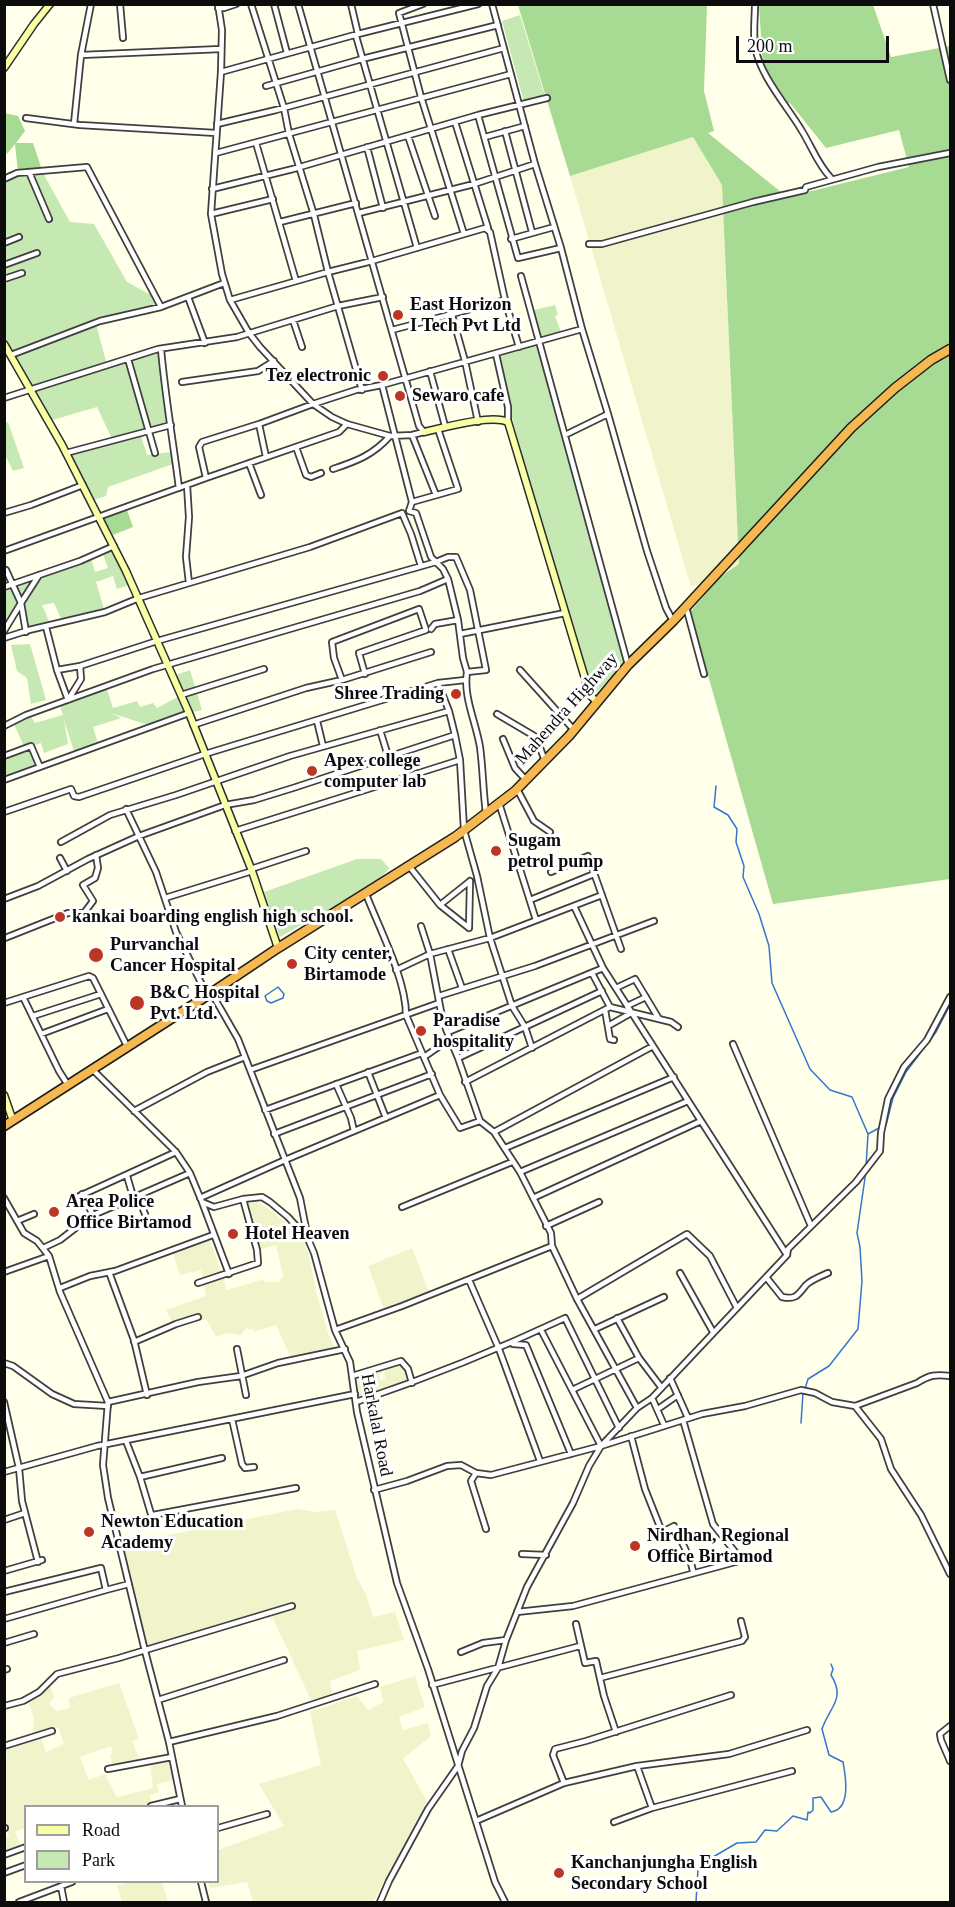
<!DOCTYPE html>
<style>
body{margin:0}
#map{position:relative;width:955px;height:1907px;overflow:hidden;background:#ffffea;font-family:Georgia,serif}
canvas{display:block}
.frame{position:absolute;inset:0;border:6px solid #0c0c0c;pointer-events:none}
.legend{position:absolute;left:24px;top:1805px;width:195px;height:78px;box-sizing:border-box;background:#fff;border:2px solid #9e9e9e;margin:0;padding:8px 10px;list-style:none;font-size:18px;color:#0c0c0c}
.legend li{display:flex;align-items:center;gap:12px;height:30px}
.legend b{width:30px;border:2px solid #9e9e9e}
.scale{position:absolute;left:736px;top:36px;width:153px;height:27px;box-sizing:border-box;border:3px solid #0c0c0c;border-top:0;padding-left:8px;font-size:18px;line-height:21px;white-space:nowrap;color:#0c0c0c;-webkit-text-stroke:4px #fff;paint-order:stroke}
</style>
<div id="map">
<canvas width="955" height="1907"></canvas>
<div class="frame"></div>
<ul class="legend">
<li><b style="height:8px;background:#f9ffa5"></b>Road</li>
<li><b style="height:16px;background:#c6e9b4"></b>Park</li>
</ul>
<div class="scale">200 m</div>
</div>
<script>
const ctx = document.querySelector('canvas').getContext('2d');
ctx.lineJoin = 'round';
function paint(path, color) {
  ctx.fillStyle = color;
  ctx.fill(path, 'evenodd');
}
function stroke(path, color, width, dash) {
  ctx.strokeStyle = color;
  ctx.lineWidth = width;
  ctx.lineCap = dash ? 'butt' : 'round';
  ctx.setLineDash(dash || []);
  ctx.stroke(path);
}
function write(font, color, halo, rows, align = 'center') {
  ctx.font = font + ' Georgia,serif';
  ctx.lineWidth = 6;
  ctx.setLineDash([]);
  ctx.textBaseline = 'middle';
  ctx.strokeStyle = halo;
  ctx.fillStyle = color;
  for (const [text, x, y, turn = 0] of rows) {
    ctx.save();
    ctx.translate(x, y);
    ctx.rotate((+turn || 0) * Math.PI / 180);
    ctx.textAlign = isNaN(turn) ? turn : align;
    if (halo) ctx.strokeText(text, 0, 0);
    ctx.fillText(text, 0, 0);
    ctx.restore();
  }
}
paint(new Path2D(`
 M693 137 722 185 739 564 691 587 570 176Z
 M245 1200 255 1201 269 1209 286 1223 304 1244 309 1254 316 1292 328 1333 337 1353 292 1360 276 1325 254 1332V1329L250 1330 246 1328 241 1335 228 1333 216 1337 206 1319 174 1325 166 1310 206 1296 201 1270 180 1275 172 1250 208 1236 224 1278 226 1290 262 1280 266 1282H279L283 1276 276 1245 258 1250Z
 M412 1248 429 1292 384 1309 368 1266Z
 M401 1363 405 1367 410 1383 351 1403 347 1377 381 1369 383 1372 379 1374 380 1380 385 1379 384 1368Z
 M297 1509 316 1512 335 1510 357 1578 366 1595 373 1617 395 1612 404 1640 357 1651 360 1670 330 1681 332 1695 311 1700 270 1612 145 1651 120 1545Z
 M415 1676 425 1707 399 1717 403 1730 428 1723 431 1736 403 1759 427 1801 373 1902H253L247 1882 210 1888 208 1882H218V1850L284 1826 259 1784 321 1765 310 1712 357 1696 368 1710 383 1702 380 1687Z
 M119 1683 139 1739 132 1741 140 1760 113 1766 110 1755 113 1753 111 1746 80 1757 89 1780 105 1774 117 1797 153 1788 150 1763 168 1760 174 1780 157 1784 159 1792 150 1795 152 1804 142 1806H26L25 1828 15 1832 21 1847 5 1853V1838L9 1836 5 1826 4 1761 7 1759 5 1750 41 1738 46 1752 64 1744 58 1727 32 1736 34 1718 28 1701 39 1695 50 1685 54 1698 49 1704 57 1711 70 1708 69 1698Z
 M126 1882H162L168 1902H122L117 1886Z`), '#f1f4cb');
paint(new Path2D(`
 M520 15 545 96 524 102 502 21Z
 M43 173 70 222 94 224 127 282 155 297 161 307 96 324 107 365 158 349 169 422 139 430 147 455 171 452 173 464 108 487 106 496 91 501 68 455 110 442 111 437 97 407 49 421 5 337V179L20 174Z
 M555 305 558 315 555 316 561 332 541 338 534 310Z
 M539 343 625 664 592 697 548 549 495 356Z
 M8 422 24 468 13 471 5 455V423Z
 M116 550 132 584 117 589 113 576 96 582 105 612 63 623 54 603 42 605 51 626 27 631 20 606 5 629V575L7 574 12 585 91 558 95 572 108 568 103 554Z
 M30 644 46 700 31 704 27 678 17 671 11 645Z
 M190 670 202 710 189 713 151 726 111 713 121 718 93 727 98 743H96L94 740 95 744 74 751 64 720 68 744 44 753 41 743 32 746 38 765 5 776V756L25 749 13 722 30 715 35 723 63 715 59 703 106 686 113 708 137 701 140 707 153 703 157 708 182 695 173 676Z
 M357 859H381L389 868C375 888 347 900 326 911 310 918 296 929 280 937L264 892Z`), '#c6e9b4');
paint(new Path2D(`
 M518 5H707L704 91 714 131 708 133 787 197 909 167 899 130 826 148 790 103 786 104 763 68 759 5H873L891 57 950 46V879L773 904 690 612 721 576 739 564 722 185 693 137 570 176Z
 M5 113 18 116 25 131 16 143H33L42 170 18 172 15 144 7 154 5 150Z
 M127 510 133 527 113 535 104 518Z`), '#a7da93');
stroke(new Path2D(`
 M716 786 714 807 728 815 737 829 736 842 744 866 743 877 759 914 769 946 772 983 810 1069 830 1090 852 1097 868 1134 866 1167
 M278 987 284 994 283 998 271 1003 267 1001 265 996Z
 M883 1126 886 1125 893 1098 906 1072 936 1032 950 1005
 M868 1134 879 1128
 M805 1389 808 1379 829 1366 858 1329 862 1281 860 1247 857 1233 866 1171
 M801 1423 803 1393
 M696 1902 698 1869 701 1864 737 1843 756 1842 765 1830 777 1831 793 1816 807 1820 808 1812 810 1813 813 1810V1798L821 1797 831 1812C851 1809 846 1778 843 1762L829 1755 822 1729C830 1706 846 1699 831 1675L833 1669 831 1664`), '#3576ce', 1.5);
const street = new Path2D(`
 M120 4 123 38
 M218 4 222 30 221 72 211 214 222 274 230 300 249 333 260 347 313 404 332 417 347 424 390 436 412 435 424 432 419 426 298 4
 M251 4 284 108 289 134 314 215 328 272 362 390
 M274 4 287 53
 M351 4 358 34
 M423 4 399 13 421 97 464 234
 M492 4 535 164 561 248 582 329 608 414 647 551 666 608 673 621
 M755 4C755 18 753 33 755 46 759 75 788 107 802 131 812 147 818 165 831 178
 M933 4 950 80
 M218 8H224L236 4
 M356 36 417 248
 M81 55 221 49
 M221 72 358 34 478 4
 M266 86 362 59 498 25
 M478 115 518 258 561 248
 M26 118 80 125 216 133
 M455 122 488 228
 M74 124 81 55 91 4
 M217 124 276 110 504 48
 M505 131 532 232
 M408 136 435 216
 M485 137 525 126
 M256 143 296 281
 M367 147 383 208
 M216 153 511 74
 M29 172 49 219
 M4 179 17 173 87 167 161 307
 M212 189 293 169 478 115 547 98
 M359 213 474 184 535 164
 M211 214 273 199
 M280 222 356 203
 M511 239 554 227
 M4 243 19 237
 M589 244H602L753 202 805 190 806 187 878 167 950 153
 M4 265 37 253
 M521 276 628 665
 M4 279 22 273
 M188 297 205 343
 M230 300 328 272 372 261 485 228 490 232 505 300 519 347
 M452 315 465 361 478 422
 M293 320 302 347
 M392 330 505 300
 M161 349C165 395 173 441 179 488
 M496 354 508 407V422
 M11 355 100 321 161 307 224 283
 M128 359 155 453
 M430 371 445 426
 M182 382 258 371 274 361
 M382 385 412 502 409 511 416 513 431 557 443 569 448 579 458 620 463 658 467 672C463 697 476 722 480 747 483 769 483 791 486 813
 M4 398 158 349 237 337 338 306 383 297
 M412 435 436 495
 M565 435 608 414
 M296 447 306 475 311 477 321 473
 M66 453 171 425
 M266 457 259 424 313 404 356 390 382 385 582 329
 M249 463 261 495
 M333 469C357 461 373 455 390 436
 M206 478 199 447 202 442 259 424
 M187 485 189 517 186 557 189 583
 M412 502 458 489 438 429
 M4 513 31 505 83 485
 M4 551 206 478 339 432 347 424
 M6 570 21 603
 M4 587 80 561 114 546
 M21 603 39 575
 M686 607 704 674
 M46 627 57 670 68 700 81 679 80 666 57 670
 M431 629 435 624 458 620
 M4 631 21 603 26 632
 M460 634 565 613
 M4 638 29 630 105 612 139 598 310 547 402 513 411 534 421 566
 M80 666 157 641 436 562 448 557H456L470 590 486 670 467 672
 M520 670 574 730
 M342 680 334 658 332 642 419 609 426 630 359 653 365 674
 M438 683 449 711 455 735
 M181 695 264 669
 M497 714 536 737 545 761
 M317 721 323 746
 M193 725 306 688 342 680 431 652
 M4 726 26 715 153 669 420 591 448 579
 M380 730 388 756
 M503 739 515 768 526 780
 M4 756 31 746 40 767
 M4 780 189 713
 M517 789 534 821 550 832
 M499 803 536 920
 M126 809 156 872 176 932 207 995
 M4 812 71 789 74 796 79 797 205 754 438 683 465 680
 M235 831 460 760 464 830 477 876 490 938 512 1006 525 1027 532 1048
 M61 842 110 815 176 795 290 756 449 711
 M60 858 67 871
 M409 866 440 905 469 928
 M251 869 306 851
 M551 872 588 856 621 949
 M366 894C379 928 406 979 406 1015L440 1095 460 1128 480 1121
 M165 898 252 871
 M4 899 38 886 88 859 139 836 225 805 254 800 293 788 455 735 460 760
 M530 900 594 874
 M440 905 470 881
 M574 906 603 968 787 1255
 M421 926 430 954 443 1022 458 1058 480 1121 494 1132 520 1172 551 1233 552 1246 577 1299 637 1408
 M469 928 470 881
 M5 938 68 913H84L93 901 83 885 95 878 98 868 96 855
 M448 949 462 988
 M396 970 430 954 490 938 602 895
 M616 988 635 979 659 1019
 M211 992 238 1039 300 1198 308 1239
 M439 996 535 966 654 921
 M23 997 59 1071 68 1085
 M4 1003 89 976 93 978 127 1046
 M627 1006 646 997
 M610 1007 671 1022 678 1027
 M605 1010 610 1039 614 1040
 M33 1016 101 994
 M608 1026 631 1013
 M448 1032 603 968
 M41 1034 108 1009
 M733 1044 811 1226
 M424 1057 447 1041
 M458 1058 602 991
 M92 1069 176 1152 190 1173 202 1202 214 1207 243 1199 262 1197 270 1202 288 1217 308 1239 314 1253 335 1330 350 1362 357 1412 397 1583 428 1669 495 1882 505 1902
 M250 1070 439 1003
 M368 1072 386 1118
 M465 1082 610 1007 592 973
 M336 1084 351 1118 354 1131
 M265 1110 422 1053
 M134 1111 207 1072 245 1057
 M494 1132 653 1046
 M274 1134 432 1074
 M505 1148 674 1077
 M520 1172 688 1101
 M127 1176 132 1193 141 1204 145 1214
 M82 1194 93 1215
 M4 1198 24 1233 37 1241 49 1256 60 1292 108 1402 103 1465 108 1498 145 1651 169 1742 182 1806
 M200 1198 285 1160 440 1095
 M533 1198 701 1121
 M73 1199 176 1152
 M202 1202 229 1274
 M402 1207 512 1162
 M17 1221 34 1214
 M546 1226 599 1202
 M43 1248 60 1240 91 1216 190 1173
 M4 1272 49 1256
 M109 1272 134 1340 147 1395
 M680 1273 713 1332
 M766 1277 782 1297C796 1300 798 1295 806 1285 811 1280 821 1276 828 1273
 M469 1280 499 1349 540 1461
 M198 1283 258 1263 257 1250 243 1199
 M60 1288 90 1276 115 1271 213 1235
 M577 1299 687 1234 710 1256 737 1308
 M617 1318 639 1358 661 1387
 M595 1329 664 1297
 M335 1330 402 1306 552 1246
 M541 1330 601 1446
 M134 1342 176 1324 198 1317
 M513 1344 526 1345 571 1454
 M237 1349 246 1395
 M4 1363 13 1366 52 1394 74 1404 108 1406
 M352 1376 401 1361 408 1369 412 1383
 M670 1378 688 1418
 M572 1390 639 1358
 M652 1398 664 1425
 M4 1402 19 1468 22 1501 38 1562
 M108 1402 198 1382 241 1376 278 1363 345 1349
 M356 1402C427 1378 497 1350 565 1318L619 1428
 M855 1406 881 1439 891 1469 921 1515 950 1574
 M658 1409 678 1395
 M232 1419 242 1464 245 1468 254 1467
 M683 1420 713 1524 739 1557
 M631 1436 645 1489 662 1532 674 1526C681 1541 690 1555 693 1571
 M126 1441 140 1477 151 1514 153 1515 296 1488
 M4 1472 97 1446 355 1394
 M476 1473 471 1481 486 1529
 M140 1477 222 1458
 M374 1490 407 1481 447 1466 461 1465 476 1473 491 1475 601 1446 702 1414 745 1406 801 1390 815 1393 832 1402 855 1406 917 1383C929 1375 936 1374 950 1376
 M4 1520 25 1513
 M522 1554 546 1555
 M4 1571 42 1560
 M4 1592 101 1568 106 1590 129 1584
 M517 1612 573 1606 739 1561
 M4 1619 106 1590
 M576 1624 585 1663 596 1661 604 1696 616 1732
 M4 1643 34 1634
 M461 1652 483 1643 506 1640
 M4 1670 7 1669
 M600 1678 742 1641 745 1637 741 1621
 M432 1685 580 1646
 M158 1700 284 1660
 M4 1706 23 1701 39 1692 57 1674 119 1658 292 1606
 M950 1726 940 1734 941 1740 950 1761
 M169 1742 277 1716 375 1684
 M4 1746 52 1731
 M637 1766 652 1808
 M108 1769 172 1757
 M564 1783 553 1755 555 1749 586 1741 731 1695
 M151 1806 180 1799
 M476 1821 564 1783 637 1766 729 1754 807 1730
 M614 1822 652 1808 792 1771
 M4 1828H5
 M218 1828 267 1814
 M4 1855 26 1847
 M4 1873 26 1865
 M201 1882 206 1902
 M61 1886 64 1902
 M19 1902 72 1882
 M380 1902 389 1881 428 1809 458 1766 462 1751 474 1728 487 1686 498 1668 506 1640 527 1587 573 1503 589 1466 601 1446 637 1408 652 1398 787 1255 788 1249 856 1182 880 1151 881 1133 888 1099 904 1067 927 1040 950 997`);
const secondary = new Path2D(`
 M4 68 34 24 50 4
 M4 344 62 445 126 571 189 713 252 871 278 948
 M424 432C443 428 491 414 508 422L590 695 597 702
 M4 1095 13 1121`);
const highway = new Path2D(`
 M4 1126 202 999 278 948 455 837 515 791 569 736 628 665 673 621 851 428 895 388 931 360 950 349`);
stroke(street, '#3f3f3f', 8);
stroke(secondary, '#2e2e2e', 9);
stroke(highway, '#1d1d1d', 11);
stroke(street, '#fff', 4.5);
stroke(secondary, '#f9ffa5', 6);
stroke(highway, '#f6b951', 8);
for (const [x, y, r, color] of [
 [398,315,6,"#bc3623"],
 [383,376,6,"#bc3623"],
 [400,396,6,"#bc3623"],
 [456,694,6,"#bc3623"],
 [312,771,6,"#bc3623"],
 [496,851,6,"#bc3623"],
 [60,917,6,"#bc3623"],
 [96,955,8,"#bc3623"],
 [292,964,6,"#bc3623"],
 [137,1003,8,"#bc3623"],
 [421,1031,6,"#bc3623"],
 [54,1212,6,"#bc3623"],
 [233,1234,6,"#bc3623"],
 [89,1532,6,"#bc3623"],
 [635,1546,6,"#bc3623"],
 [559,1873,6,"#bc3623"]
]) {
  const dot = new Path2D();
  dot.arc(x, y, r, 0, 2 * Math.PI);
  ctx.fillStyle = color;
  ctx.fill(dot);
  stroke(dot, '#fff', 2);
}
write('bold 18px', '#0c0c0c', '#fff', [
 ["East Horizon",410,305],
 ["I Tech Pvt Ltd",410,326],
 ["Tez electronic",371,376,"right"],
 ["Sewaro cafe",412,396],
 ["Shree Trading",444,694,"right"],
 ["Apex college",324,761],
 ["computer lab",324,782],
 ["Sugam",508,841],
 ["petrol pump",508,862],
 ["kankai boarding english high school.",72,917],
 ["Purvanchal",110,945],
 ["Cancer Hospital",110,966],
 ["City center,",304,954],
 ["Birtamode",304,975],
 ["B&C Hospital",150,993],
 ["Pvt. Ltd.",150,1014],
 ["Paradise",433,1021],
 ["hospitality",433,1042],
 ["Area Police",66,1202],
 ["Office Birtamod",66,1223],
 ["Hotel Heaven",245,1234],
 ["Newton Education",101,1522],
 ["Academy",101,1543],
 ["Nirdhan, Regional",647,1536],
 ["Office Birtamod",647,1557],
 ["Kanchanjungha English",571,1863],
 ["Secondary School",571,1884]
], 'left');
write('18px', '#0c0c0c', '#fff', [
 ["Mahendra Highway",567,709,-48],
 ["Harkalal Road",376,1425,79]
]);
</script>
